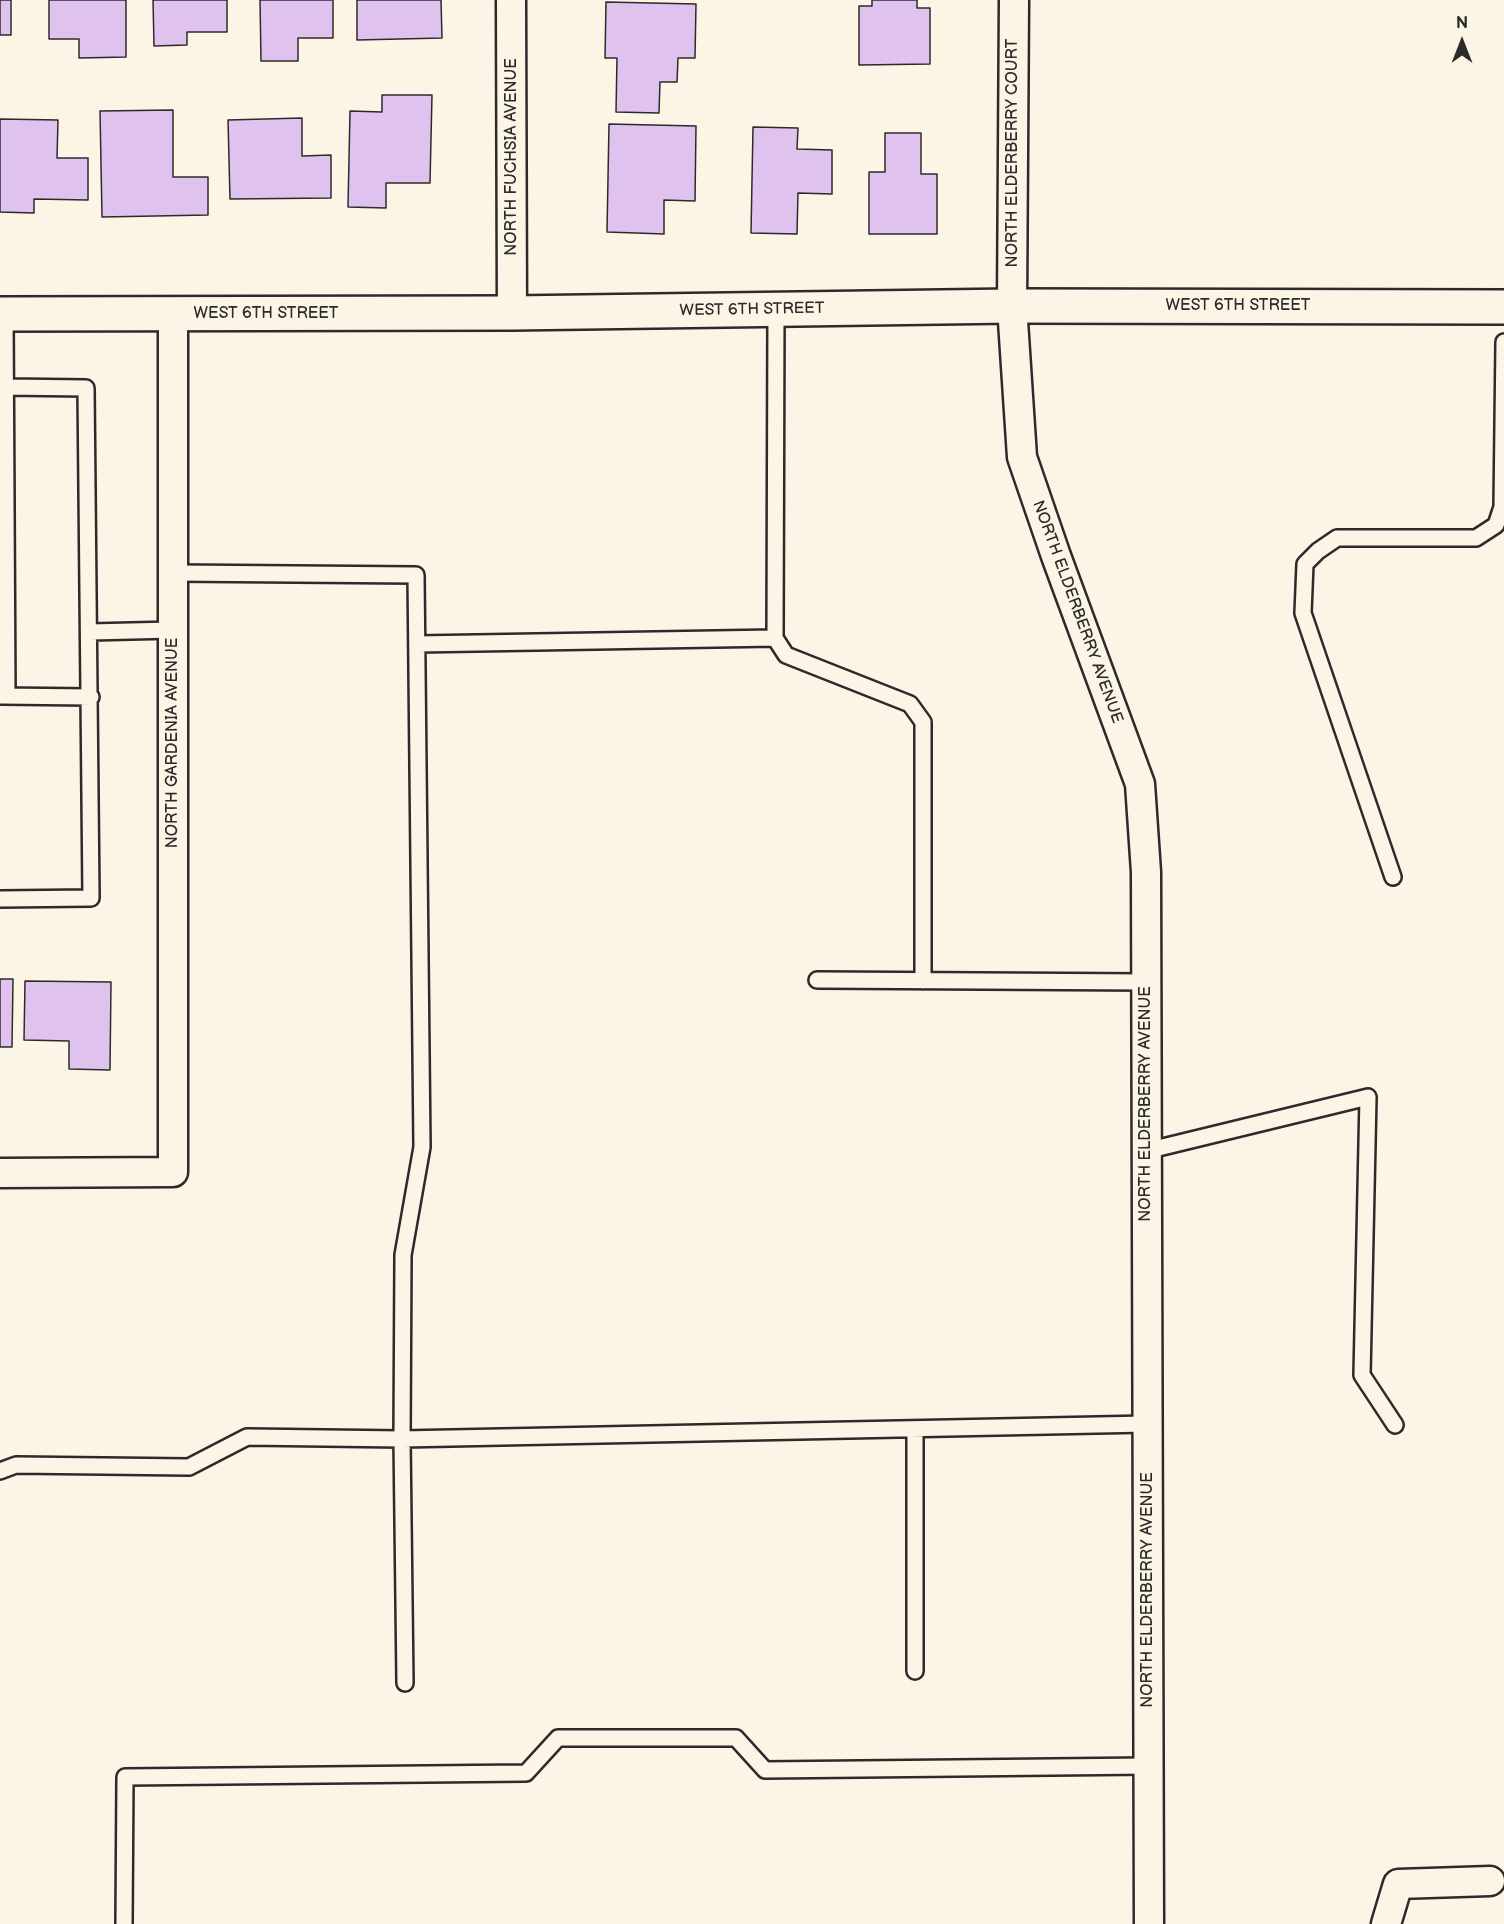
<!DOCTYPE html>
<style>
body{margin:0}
#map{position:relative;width:1504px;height:1924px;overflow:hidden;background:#fcf5e5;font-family:"Balsamiq Sans",sans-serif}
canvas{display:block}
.north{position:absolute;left:1432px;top:12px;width:60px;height:60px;-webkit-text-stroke:4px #fcf5e5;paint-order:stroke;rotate:0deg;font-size:16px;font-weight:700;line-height:24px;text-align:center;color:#2b2b2b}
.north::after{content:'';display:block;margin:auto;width:21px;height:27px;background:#2b2b2b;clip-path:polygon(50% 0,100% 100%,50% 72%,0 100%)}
</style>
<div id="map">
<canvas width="1504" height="1924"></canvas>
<div class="north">N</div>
</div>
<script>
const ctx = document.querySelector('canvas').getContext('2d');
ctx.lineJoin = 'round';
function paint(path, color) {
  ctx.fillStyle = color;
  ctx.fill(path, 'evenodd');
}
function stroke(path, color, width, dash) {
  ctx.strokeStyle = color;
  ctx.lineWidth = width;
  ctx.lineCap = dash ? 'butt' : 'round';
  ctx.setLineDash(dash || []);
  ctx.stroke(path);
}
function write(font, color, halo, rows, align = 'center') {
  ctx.font = font + ' "Balsamiq Sans",sans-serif';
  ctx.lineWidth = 5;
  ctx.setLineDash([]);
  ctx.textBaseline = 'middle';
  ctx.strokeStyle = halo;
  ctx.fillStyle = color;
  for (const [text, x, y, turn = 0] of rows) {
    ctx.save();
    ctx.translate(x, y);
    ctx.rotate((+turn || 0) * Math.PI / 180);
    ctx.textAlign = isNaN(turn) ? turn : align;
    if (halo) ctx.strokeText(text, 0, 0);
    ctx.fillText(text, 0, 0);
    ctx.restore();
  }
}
const building = new Path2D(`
 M0 0H11V35H0Z
 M49 0H126V57L79 58V39H49Z
 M153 0H227V32H187V45L154 46Z
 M260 0H333V38H298V61H261Z
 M357 0H441L442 38 357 40Z
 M872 0H917V8H930V64L859 65V6H872Z
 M606 2 696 4 695 58H678L677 82H660L659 113 616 112 617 58H605Z
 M382 95H432L430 183H386V208L348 207 350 111 382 112Z
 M173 110V177H208V215L102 217 100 111Z
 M302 118V156L331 155V198L230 199 228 120Z
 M0 119 58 120 57 158H88V200L34 199V213L0 212Z
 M609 124 696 126 695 201 664 200V234L607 232Z
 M753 127 798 128 797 149 832 150V194L798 193 797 234 751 233Z
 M885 133H921V174H937V234H869V172H885Z
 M0 979H13L12 1047H0Z
 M25 981 111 982 110 1070 69 1069V1041L24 1040Z`);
paint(building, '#e0c2ef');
stroke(building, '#2b2b2b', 1.5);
const lane = new Path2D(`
 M776 309 775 638 786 655 910 704 923 722V981
 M5 314 7 696
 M173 573 416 575 422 1147 403 1255 402 1439 1147 1424
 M90 632 173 630
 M417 644 775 638
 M0 696 91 697
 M1393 877 1303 613 1305 564 1318 551 1337 538H1476L1496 525 1502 507 1504 342
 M0 899 91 898 86 388 6 387
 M817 980 1146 982
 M1146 1151 1368 1097 1362 1375 1395 1425
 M915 1429V1671
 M0 1471 16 1465 189 1467 247 1437 402 1439 405 1683
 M124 1924 125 1777 526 1773 558 1738H736L765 1770 1148 1766`);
const street = new Path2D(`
 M511 0 512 313
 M1014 0 1012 306 1022 457 1056 556 1140 784 1146 872 1149 1924
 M0 1173 173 1172V314
 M1386 1924 1398 1884 1490 1881`);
const secondary = new Path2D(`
 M0 314 512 313 1012 306 1504 307`);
stroke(lane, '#2b2b2b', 20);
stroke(street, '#2b2b2b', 33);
stroke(secondary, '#2b2b2b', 38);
stroke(lane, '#fcf5e5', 15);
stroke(street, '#fcf5e5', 28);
stroke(secondary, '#fcf5e5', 33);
write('16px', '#2b2b2b', '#fcf5e5', [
 ["NORTH ELDERBERRY COURT",1013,153,-90],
 ["NORTH FUCHSIA AVENUE",512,157,-90],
 ["WEST 6TH STREET",1238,306],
 ["WEST 6TH STREET",752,310,-1],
 ["WEST 6TH STREET",266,314],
 ["NORTH ELDERBERRY AVENUE",1077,612,70],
 ["NORTH GARDENIA AVENUE",173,743,-90],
 ["NORTH ELDERBERRY AVENUE",1146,1104,-90],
 ["NORTH ELDERBERRY AVENUE",1148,1590,-90]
]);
</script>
